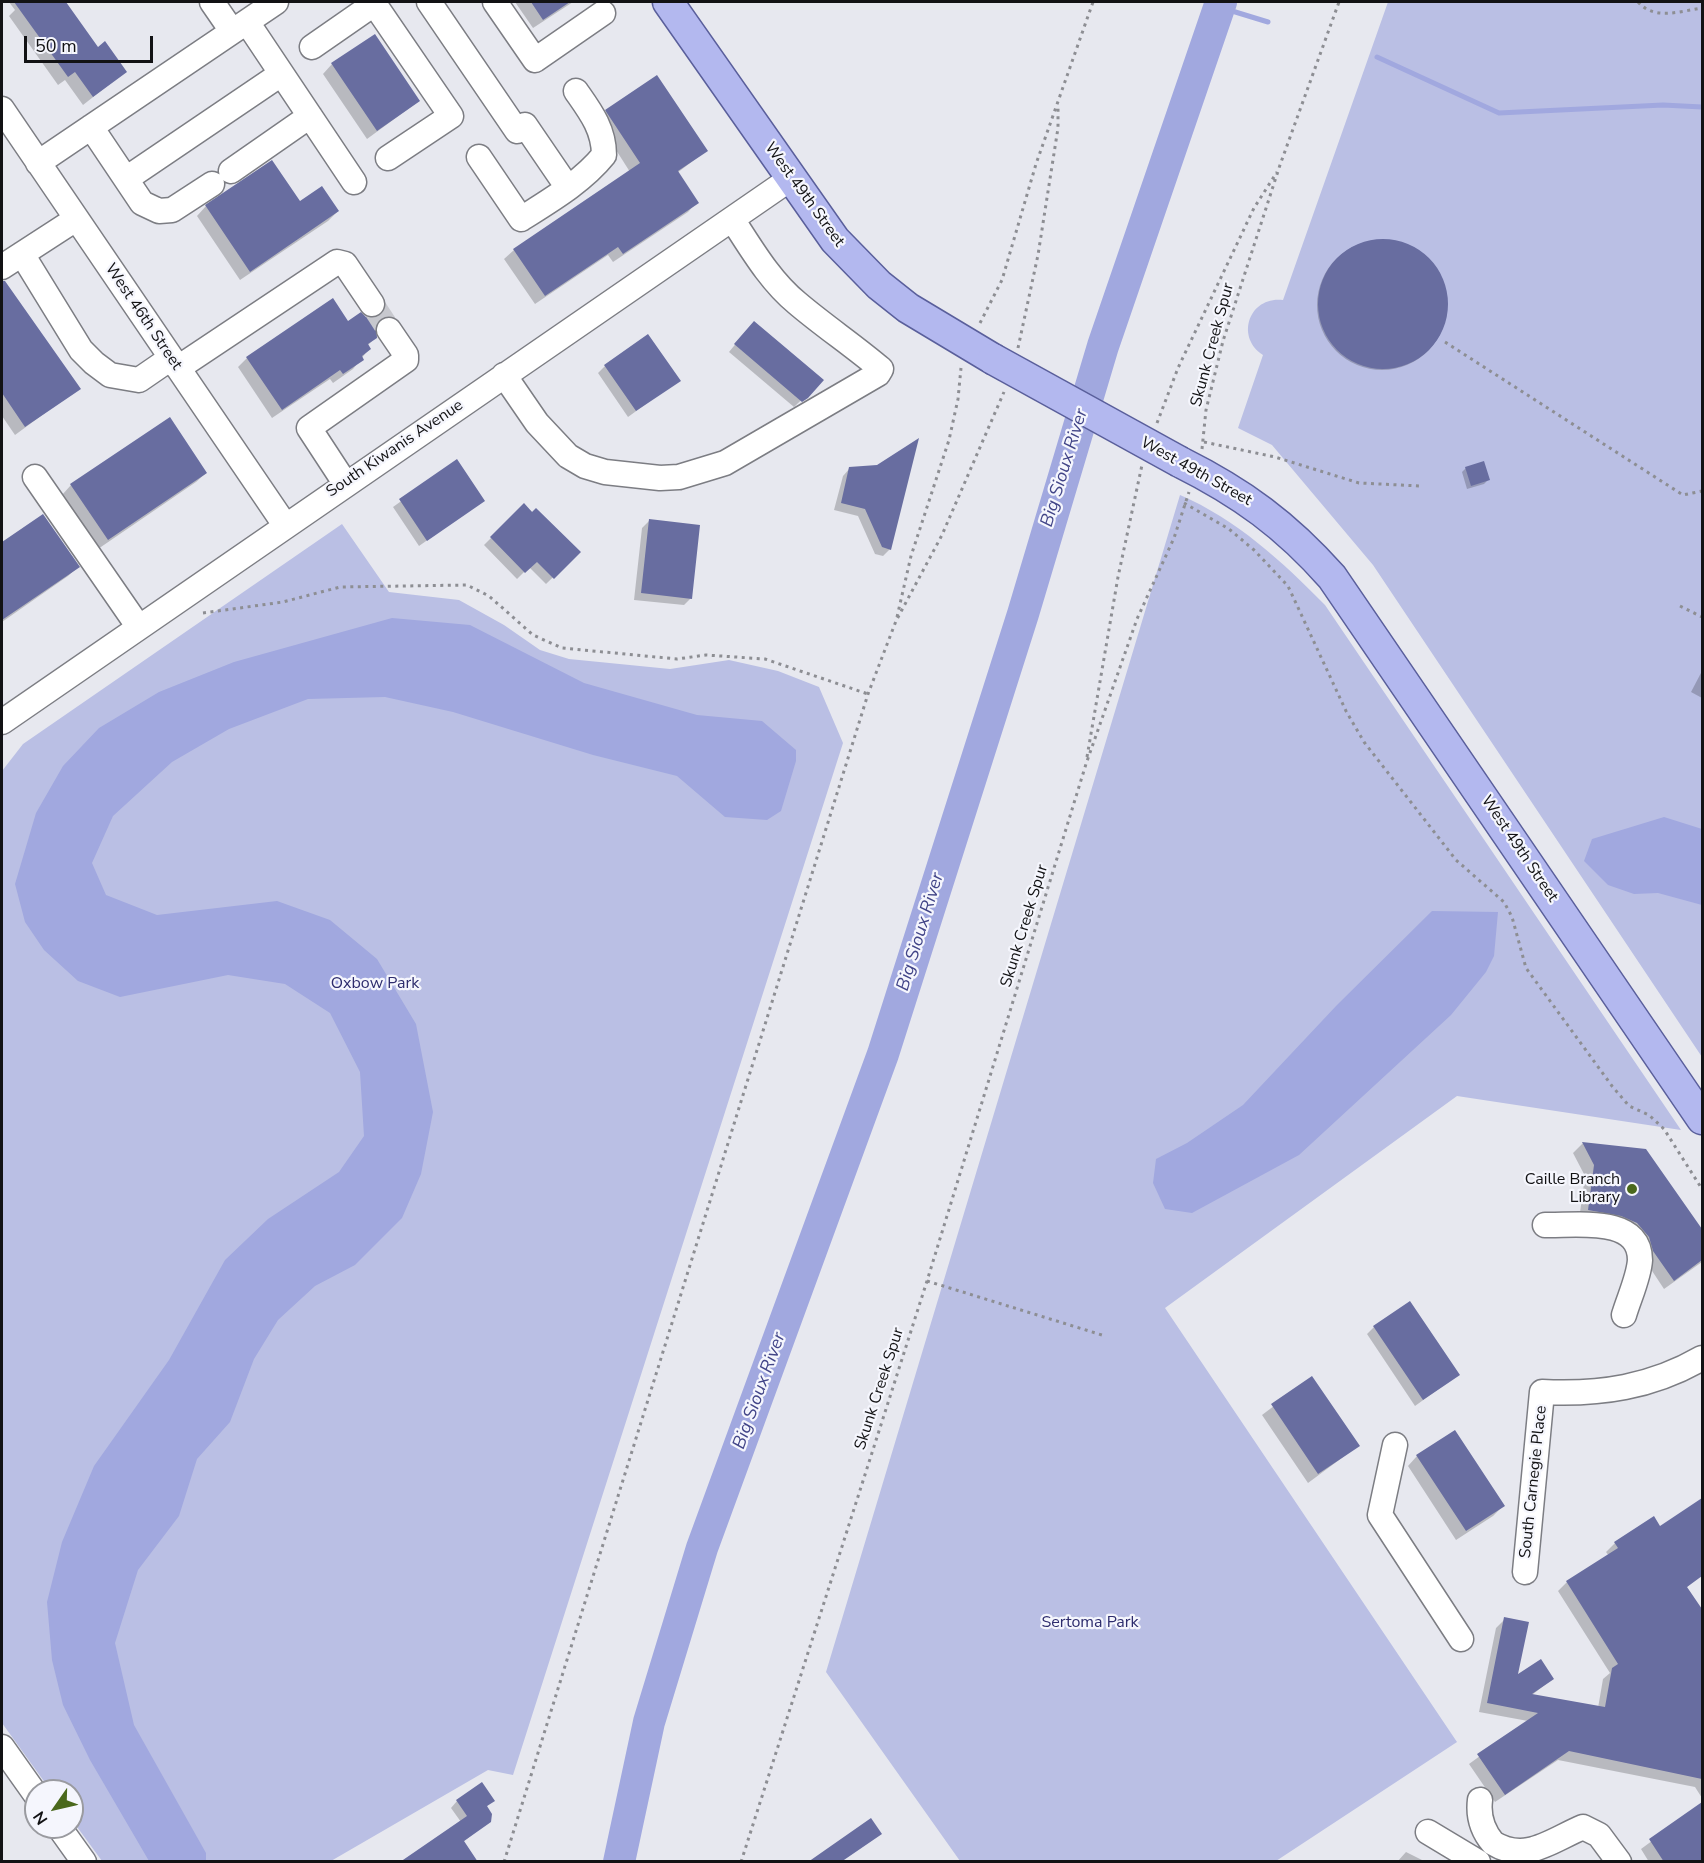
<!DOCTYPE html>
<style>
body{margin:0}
#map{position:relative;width:1704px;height:1863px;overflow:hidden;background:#e7e8ef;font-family:"Nunito Sans",sans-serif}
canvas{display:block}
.frame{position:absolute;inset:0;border:3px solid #121214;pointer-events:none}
.north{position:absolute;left:24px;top:1779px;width:60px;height:60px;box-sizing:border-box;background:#f5f6fd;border:2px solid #9a9ba0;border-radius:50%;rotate:236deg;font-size:16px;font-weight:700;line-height:24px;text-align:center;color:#121214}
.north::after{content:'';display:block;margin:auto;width:21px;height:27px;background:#4a681c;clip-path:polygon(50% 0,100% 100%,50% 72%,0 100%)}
.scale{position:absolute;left:24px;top:36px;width:129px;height:27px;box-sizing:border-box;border:3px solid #121214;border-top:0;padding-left:8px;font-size:18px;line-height:21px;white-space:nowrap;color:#121214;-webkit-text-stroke:4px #f5f6fd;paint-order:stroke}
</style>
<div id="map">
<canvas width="1704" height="1863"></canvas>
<div class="frame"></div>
<div class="north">N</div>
<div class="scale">50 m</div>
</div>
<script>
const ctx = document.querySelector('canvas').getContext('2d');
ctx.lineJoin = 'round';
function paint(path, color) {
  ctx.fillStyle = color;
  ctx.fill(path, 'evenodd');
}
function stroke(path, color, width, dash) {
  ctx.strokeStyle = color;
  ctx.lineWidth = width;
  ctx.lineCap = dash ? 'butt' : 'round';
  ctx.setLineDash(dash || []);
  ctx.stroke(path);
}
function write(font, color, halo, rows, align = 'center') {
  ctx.font = font + ' "Nunito Sans",sans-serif';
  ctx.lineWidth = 4.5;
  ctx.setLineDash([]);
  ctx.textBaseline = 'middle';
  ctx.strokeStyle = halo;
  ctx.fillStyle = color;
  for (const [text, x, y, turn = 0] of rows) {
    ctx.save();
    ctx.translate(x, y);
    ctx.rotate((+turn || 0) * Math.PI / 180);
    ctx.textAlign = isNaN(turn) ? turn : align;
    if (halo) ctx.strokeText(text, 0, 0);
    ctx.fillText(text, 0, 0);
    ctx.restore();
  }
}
paint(new Path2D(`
 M1388 2H1702V1057L1373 565 1272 445 1238 428 1263 355C1235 337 1249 296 1283 300Z
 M1180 495C1236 519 1283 562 1325 605L1681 1130 1457 1096 1165 1308 1457 1742 1276 1861H960L826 1672Z
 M342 524 389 592 459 600 504 625 540 650 569 659 670 669 729 660 778 671 819 687 843 743 513 1775 488 1770 331 1861H102L72 1820V1791H51L2 1723V771L23 744Z`), '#babfe4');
paint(new Path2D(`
 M392 618 470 625 584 683 697 715 762 721 796 750V761L781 811 767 820 725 817 677 776 593 755 453 712 385 697 308 699 229 729 172 762 113 816 92 863 106 895 157 915 277 901 330 920 377 959 416 1024 433 1112 421 1174 402 1218 355 1265 315 1286 278 1320 254 1359 230 1422 197 1459 179 1516 138 1570 115 1643 134 1725 206 1853V1861H149L90 1760 63 1705 52 1660 47 1602 62 1542 94 1466 169 1360 225 1260 268 1219 339 1172 364 1136 360 1072 330 1013 285 984 228 975 120 997 78 981 44 950 25 922 15 884 36 813 63 766 99 728 159 692 234 662Z
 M1664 817 1702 829V905L1658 893 1634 894 1608 885 1584 861 1592 839Z
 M1432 911 1498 912 1494 956 1486 972 1451 1015 1299 1155 1192 1213 1165 1209 1153 1183 1156 1159 1187 1143 1243 1105 1337 1005Z`), '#a1a8df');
paint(new Path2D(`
 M9 2H64L98 49 125 72 83 105 65 80 58 85 9 16 15 10Z
 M515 2H573L533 28Z
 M332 64 419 101 367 139 323 74Z
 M606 111 706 151 677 173 697 202 688 212 613 262 608 255 535 304 504 259 514 250 630 172 597 120Z
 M206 206 338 211 328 221 240 280 197 216Z
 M1317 305a65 65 0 1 1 130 0a65 65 0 1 1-130 0Z
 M6 285 79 388 15 435 2 416V288Z
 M385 309 391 316 382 326H375L376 337 367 346 369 349 353 369 333 383 330 379 272 418 238 367 247 358 348 323 376 318Z
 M747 330 822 380 794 407 729 352Z
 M605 366 679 380 628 417 598 373Z
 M457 461 483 501 419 546 393 507Z
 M850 468 890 549 883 556 875 554 858 516 834 510 843 476Z
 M1466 468 1488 480 1484 484 1467 489 1462 472Z
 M206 473 196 482 98 549 62 495 71 485Z
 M524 505 579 552 546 584 529 567 517 579 484 545Z
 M43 516 78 567 68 576 2 622V544Z
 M649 521 691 598 684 605 634 600 642 528Z
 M1702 671V698L1691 692Z
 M1583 1143 1645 1151 1702 1232V1262L1664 1289 1627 1233 1579 1220 1585 1176 1573 1153Z
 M1374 1327 1458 1375 1415 1406 1367 1334Z
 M1311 1378 1358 1446 1308 1483 1262 1415Z
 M1417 1456 1503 1506 1493 1516 1456 1540 1408 1466Z
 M1702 1499V1561L1688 1571 1694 1580 1686 1588 1702 1612V1798L1695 1787 1558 1760 1495 1802 1469 1764 1528 1721 1479 1712 1496 1628 1505 1619 1516 1677 1552 1679 1532 1695 1598 1708 1603 1679 1610 1673 1558 1591 1567 1582 1609 1556 1606 1552 1615 1543 1660 1528Z
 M493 1800 486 1807 490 1821 463 1842 403 1862 461 1822 451 1808 457 1801Z
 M1702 1804V1862H1649L1641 1849Z
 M1406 1852 1426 1862H1397Z`), '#0003');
stroke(new Path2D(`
 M1219 7 1268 22
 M1377 57 1499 113 1663 105 1702 107`), '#a1a8df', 5);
stroke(new Path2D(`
 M619 1862 649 1722 702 1548 883 1054 1023 614 1103 346 1221 2`), '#a1a8df', 32);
paint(new Path2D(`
 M14 2H66L98 47 105 41 127 72 93 97 75 72 68 77Z
 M531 2H570L543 20Z
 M375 34 420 101 377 131 331 63Z
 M657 75 708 151 678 171 699 203 623 254 618 247 545 296 513 249 640 163 605 110Z
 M272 160 300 201 322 186 339 211 250 272 205 205Z
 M1318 304a65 65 0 1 1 130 0a65 65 0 1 1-130 0Z
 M2 281H5L81 389 25 427 2 393Z
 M333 298 348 321 361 312 366 317 379 316 386 306 393 317 382 318 376 323 377 338 368 344 371 349 362 356 364 360 343 374 340 370 282 410 246 357Z
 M754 321 824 380 808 398 802 402 734 344Z
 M648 334 681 381 636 411 604 365Z
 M170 417 207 473 108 540 70 484Z
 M919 438 891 550 882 547 865 509 841 503 849 467 877 465Z
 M457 459 485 501 427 541 399 499Z
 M1484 461 1490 480 1471 486 1465 467Z
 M524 503 532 512 536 508 581 552 554 579 537 562 525 573 490 537Z
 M43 514 80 567 2 620V542Z
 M649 519 700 525 692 599 641 593Z
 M1582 1142 1646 1149 1702 1229V1260L1674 1281 1653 1251 1649 1237 1637 1223 1621 1216 1588 1210 1594 1165Z
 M1410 1301 1460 1375 1423 1400 1373 1326Z
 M1312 1376 1360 1446 1318 1474 1271 1404Z
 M1455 1430 1505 1506 1466 1531 1416 1455Z
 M1702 1498V1576L1687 1587 1702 1609V1779L1569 1751 1505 1795 1477 1754 1538 1713 1487 1703 1504 1617 1529 1622 1518 1674 1541 1659 1554 1679 1532 1694 1605 1707 1612 1668 1618 1664 1566 1581 1618 1548 1614 1542 1654 1516 1660 1526Z
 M482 1782 495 1801 487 1806 492 1814 491 1822 464 1841 478 1862H400L467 1816 456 1800Z
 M1702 1802V1862H1664L1649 1839Z
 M871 1818 882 1834 841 1862H808Z`), '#686da0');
stroke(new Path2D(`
 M372 304 389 330`), '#c7c8ce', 24, [24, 12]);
const minor = new Path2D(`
 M212 2 232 31
 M373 2 451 116 388 158
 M429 2 517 131
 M495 2 535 60 603 13
 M247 22 354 182
 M312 47 374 4
 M2 109 285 525
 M525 125 568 188
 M91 127 142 203 159 211 172 210 212 184
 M479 157 521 219C551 200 582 182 604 155 604 129 590 111 576 91
 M38 163 276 2
 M231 171 310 116
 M126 179 281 74
 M22 254 81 350 94 363 110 375 139 380 171 358
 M2 267 76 219
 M178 368 337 262 345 264 372 304
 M504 375 537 423 568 456 585 466 605 472 660 478 679 477 725 463 878 374 881 369C854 346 824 326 797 303 770 281 751 248 732 219
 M35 477 138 626
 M345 483 309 428 406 360V355L389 330
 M2 722 790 179
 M1545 1225C1575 1226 1640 1215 1640 1260 1639 1277 1629 1298 1624 1315
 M1395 1445 1380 1515 1461 1639
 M1525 1572 1542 1392C1600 1395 1652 1387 1702 1358
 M2 1747 36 1795
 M1480 1800C1478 1816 1482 1830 1493 1843 1526 1863 1550 1841 1583 1827L1599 1835 1619 1862
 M59 1827 84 1862
 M1428 1832 1478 1862`);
const major = new Path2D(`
 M668 2 835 240 879 285 908 308 993 359
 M1180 462C1242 493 1286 525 1332 577L1702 1119`);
stroke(minor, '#7c7d83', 27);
stroke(major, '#5a5f9b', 33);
stroke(new Path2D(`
 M1638 2C1655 21 1680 11 1702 8
 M980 323 1002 280 1036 164 1093 2
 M1445 342 1683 495 1702 491
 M1018 348 1038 255 1058 128V105
 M1157 423 1178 368 1254 208 1277 172
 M1204 442 1275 457 1359 483 1420 486
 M1202 449 1206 410 1223 341 1280 165 1339 2
 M1184 503 1229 529 1254 550 1288 586 1346 711 1364 742 1456 860 1504 902 1512 917 1526 968 1612 1086 1629 1106 1649 1115 1664 1129 1702 1189
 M1680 606 1702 617
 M203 613 283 602 340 587 467 585 489 596 533 635 562 648 677 659 706 655 765 659 868 694
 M897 617 911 556 949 440 958 399 961 368
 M1087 757 1118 577 1142 465
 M927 1281 1102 1335
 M504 1862 868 694 896 621 942 535 1004 392
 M741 1862 927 1281 1086 764 1137 619 1174 538 1189 492`), '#8d8e93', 3, [3, 4.5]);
stroke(minor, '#fff', 24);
stroke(major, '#b3b8ef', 30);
const majorBridge = new Path2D(`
 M993 359 1180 462`);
stroke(majorBridge, '#5a5f9b', 33, []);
stroke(majorBridge, '#b3b8ef', 30);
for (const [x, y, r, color] of [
 [1632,1189,6,"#4a681c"]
]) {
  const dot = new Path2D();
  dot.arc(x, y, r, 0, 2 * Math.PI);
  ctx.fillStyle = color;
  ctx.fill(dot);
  stroke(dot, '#f5f6fd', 2);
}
write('16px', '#121214', '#f5f6fd', [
 ["West 49th Street",804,195,54],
 ["West 46th Street",143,317,56],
 ["Skunk Creek Spur",1213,345,-75],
 ["South Kiwanis Avenue",395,449,-34],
 ["West 49th Street",1196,472,29],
 ["West 49th Street",1519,849,56],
 ["Skunk Creek Spur",1025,926,-73],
 ["Skunk Creek Spur",880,1389,-72],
 ["South Carnegie Place",1534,1482,-84]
]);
write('16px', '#2d2c6d', '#f5f6fd', [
 ["Oxbow Park",375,984],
 ["Sertoma Park",1090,1623]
]);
write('16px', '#121214', '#f5f6fd', [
 ["Caille Branch",1620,1180],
 ["Library",1620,1198]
], 'right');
write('italic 18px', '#424588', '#f5f6fd', [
 ["Big Sioux River",1065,468,-73],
 ["Big Sioux River",921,932,-73],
 ["Big Sioux River",760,1391,-70]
]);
</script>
